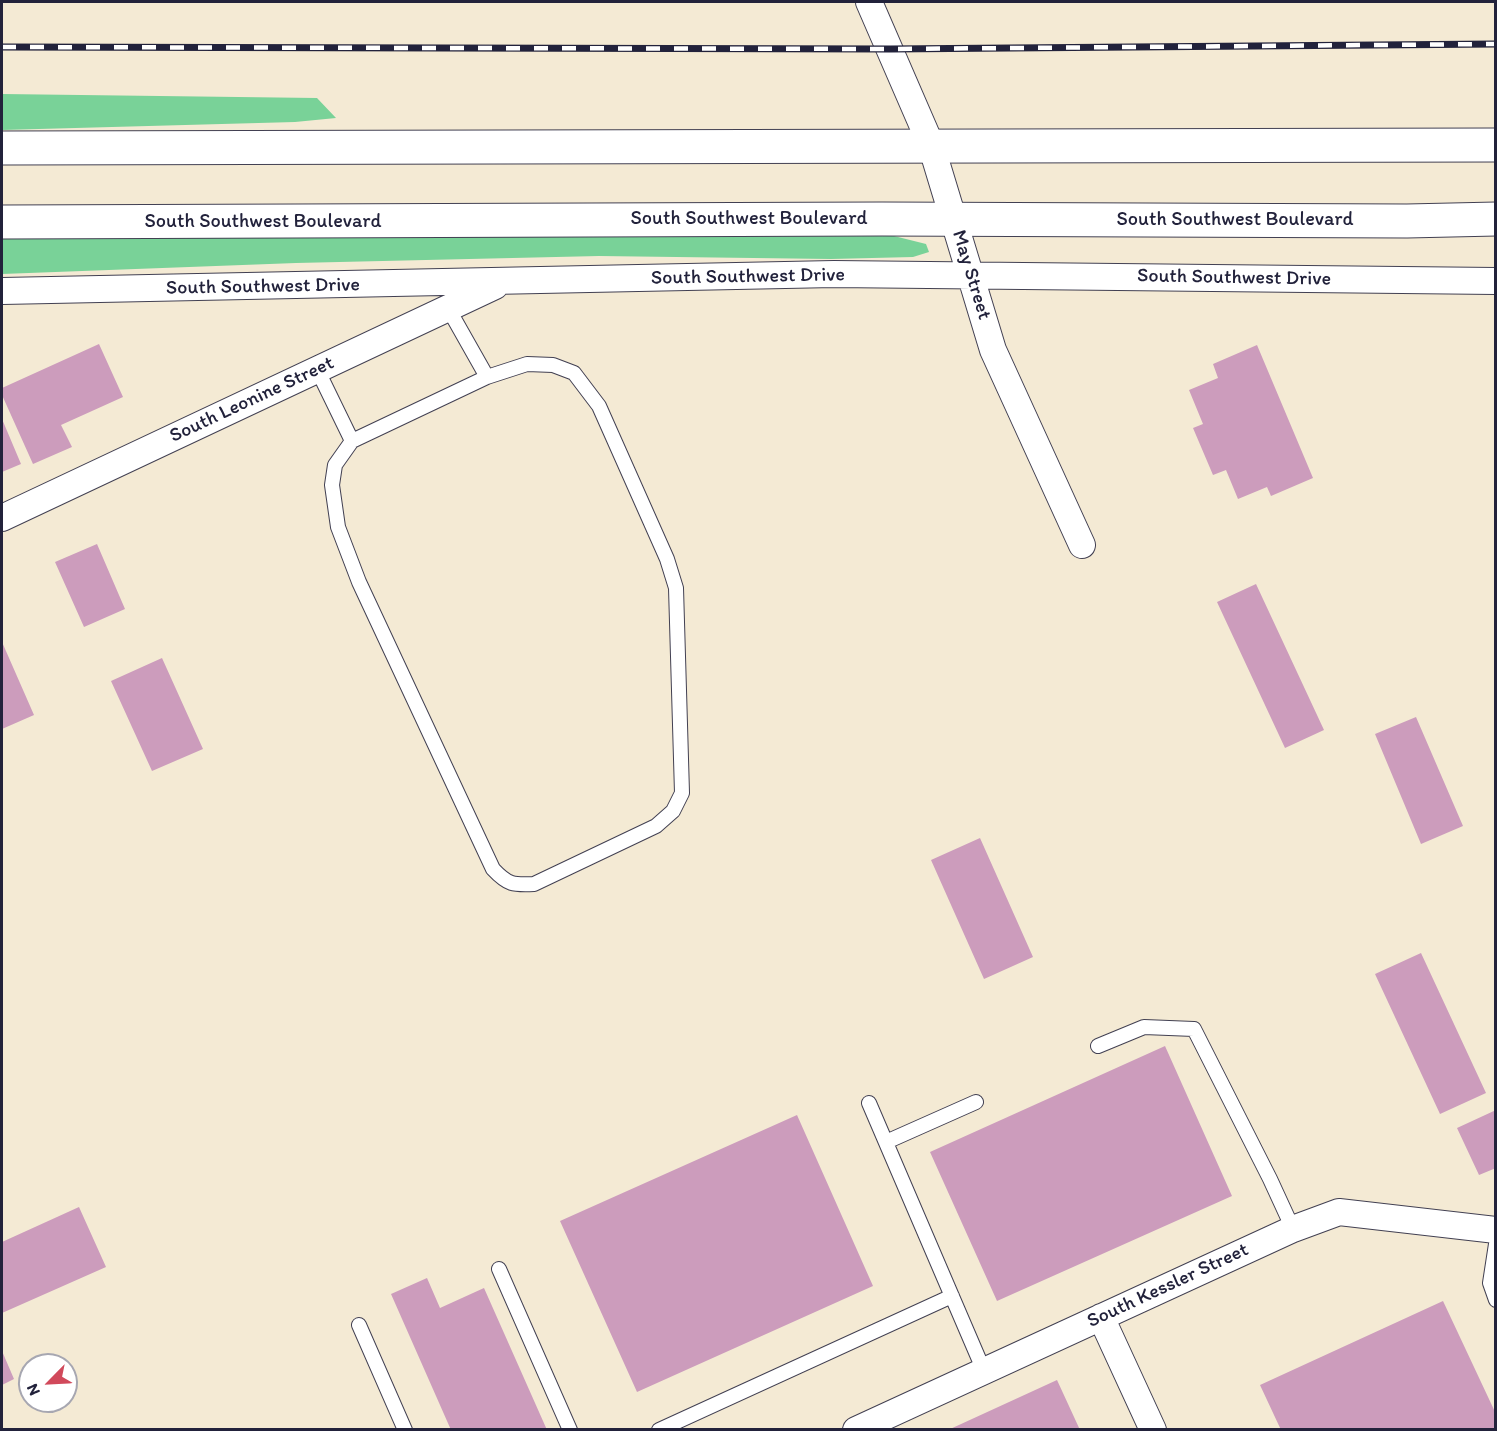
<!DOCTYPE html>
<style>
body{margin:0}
#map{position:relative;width:1497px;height:1431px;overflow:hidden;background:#f4ead4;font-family:Itim,sans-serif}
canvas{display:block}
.frame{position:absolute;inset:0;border:3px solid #22223b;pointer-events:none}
.north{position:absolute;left:18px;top:1353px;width:60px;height:60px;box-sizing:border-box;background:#fff;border:2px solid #a7a7b1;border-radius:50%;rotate:246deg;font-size:16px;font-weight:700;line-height:24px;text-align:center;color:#22223b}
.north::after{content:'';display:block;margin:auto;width:21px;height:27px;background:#d1495b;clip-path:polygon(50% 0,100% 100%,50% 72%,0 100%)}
</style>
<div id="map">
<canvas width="1497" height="1431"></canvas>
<div class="frame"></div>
<div class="north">N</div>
</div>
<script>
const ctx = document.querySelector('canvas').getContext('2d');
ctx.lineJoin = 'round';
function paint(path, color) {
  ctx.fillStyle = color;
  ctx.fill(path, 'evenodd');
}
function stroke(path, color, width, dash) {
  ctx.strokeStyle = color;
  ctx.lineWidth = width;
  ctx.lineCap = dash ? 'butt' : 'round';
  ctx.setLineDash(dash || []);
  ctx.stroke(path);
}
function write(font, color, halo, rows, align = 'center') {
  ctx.font = font + ' Itim,sans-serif';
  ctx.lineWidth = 5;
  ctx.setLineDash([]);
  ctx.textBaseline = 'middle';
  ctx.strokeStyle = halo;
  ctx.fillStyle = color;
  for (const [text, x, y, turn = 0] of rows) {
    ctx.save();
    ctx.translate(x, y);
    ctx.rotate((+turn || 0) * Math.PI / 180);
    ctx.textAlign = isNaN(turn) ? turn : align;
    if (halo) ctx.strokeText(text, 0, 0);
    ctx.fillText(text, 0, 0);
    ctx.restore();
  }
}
paint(new Path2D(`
 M2 94 317 98 336 118 295 122 2 130Z
 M894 236 926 244 929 252 913 257 831 259 599 256 296 263 2 274V238Z`), '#79d298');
paint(new Path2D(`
 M99 344 123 397 61 425 72 447 33 464 2 395V388Z
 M1257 345 1313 478 1271 496 1267 487 1238 499 1226 470 1213 475 1193 428 1203 424 1189 390 1218 378 1213 364Z
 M2 419 21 464 2 472Z
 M97 544 125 609 84 627 55 562Z
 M1256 584 1324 730 1285 748 1217 602Z
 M2 642 34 715 2 729Z
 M162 658 203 749 152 771 111 681Z
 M1416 717 1463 826 1421 844 1375 734Z
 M980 838 1033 957 984 979 931 860Z
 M1421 953 1486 1093 1440 1114 1375 974Z
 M1165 1046 1232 1196 997 1301 930 1152Z
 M1496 1110V1168L1479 1175 1457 1128Z
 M797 1115 873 1286 637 1392 560 1221Z
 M79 1207 106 1267 2 1313V1242Z
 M427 1278 440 1308 484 1288 547 1430H451L391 1294Z
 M1443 1301 1496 1414V1430H1281L1260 1385Z
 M2 1351 14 1379 2 1385Z
 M1057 1380 1080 1430H948Z`), '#cc9cbc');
const lane = new Path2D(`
 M448 308 487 377 352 441 335 465 332 485 338 527 359 582 493 869C508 885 513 885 534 884L656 826 673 811 682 793 676 588 667 559 599 406 574 373 553 365 527 364 487 377
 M317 369 352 441
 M1098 1046 1144 1027 1194 1029 1270 1179 1293 1229
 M869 1103 984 1371
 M886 1142 976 1102
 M1496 1244 1490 1283 1496 1300
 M499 1269 570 1430
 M359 1325 405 1430
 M659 1430 952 1296`);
const street = new Path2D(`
 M869 2 931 145 993 350 1082 545
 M2 291 834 274 1496 281
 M2 518 495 286
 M1101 1317 1153 1430
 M856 1430 1293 1229 1339 1212 1496 1230`);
const secondary = new Path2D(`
 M2 148 1496 145
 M2 222 882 219 1407 221 1496 219`);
stroke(lane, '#424052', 16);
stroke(street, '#424052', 28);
stroke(secondary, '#424052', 35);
stroke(lane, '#fff', 14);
stroke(street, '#fff', 26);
stroke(secondary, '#fff', 33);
const rail = new Path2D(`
 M2 47 890 49 1496 44`);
stroke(rail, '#22223b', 7);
stroke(rail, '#fff', 4.5, [14]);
write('20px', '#22223b', '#fff', [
 ["South Southwest Boulevard",749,219],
 ["South Southwest Boulevard",1235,220],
 ["South Southwest Boulevard",263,222],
 ["May Street",971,275,73],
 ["South Southwest Drive",748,277,-1],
 ["South Southwest Drive",1234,278,1],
 ["South Southwest Drive",263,287,-1],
 ["South Leonine Street",252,400,-25],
 ["South Kessler Street",1168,1286,-25]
]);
</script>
